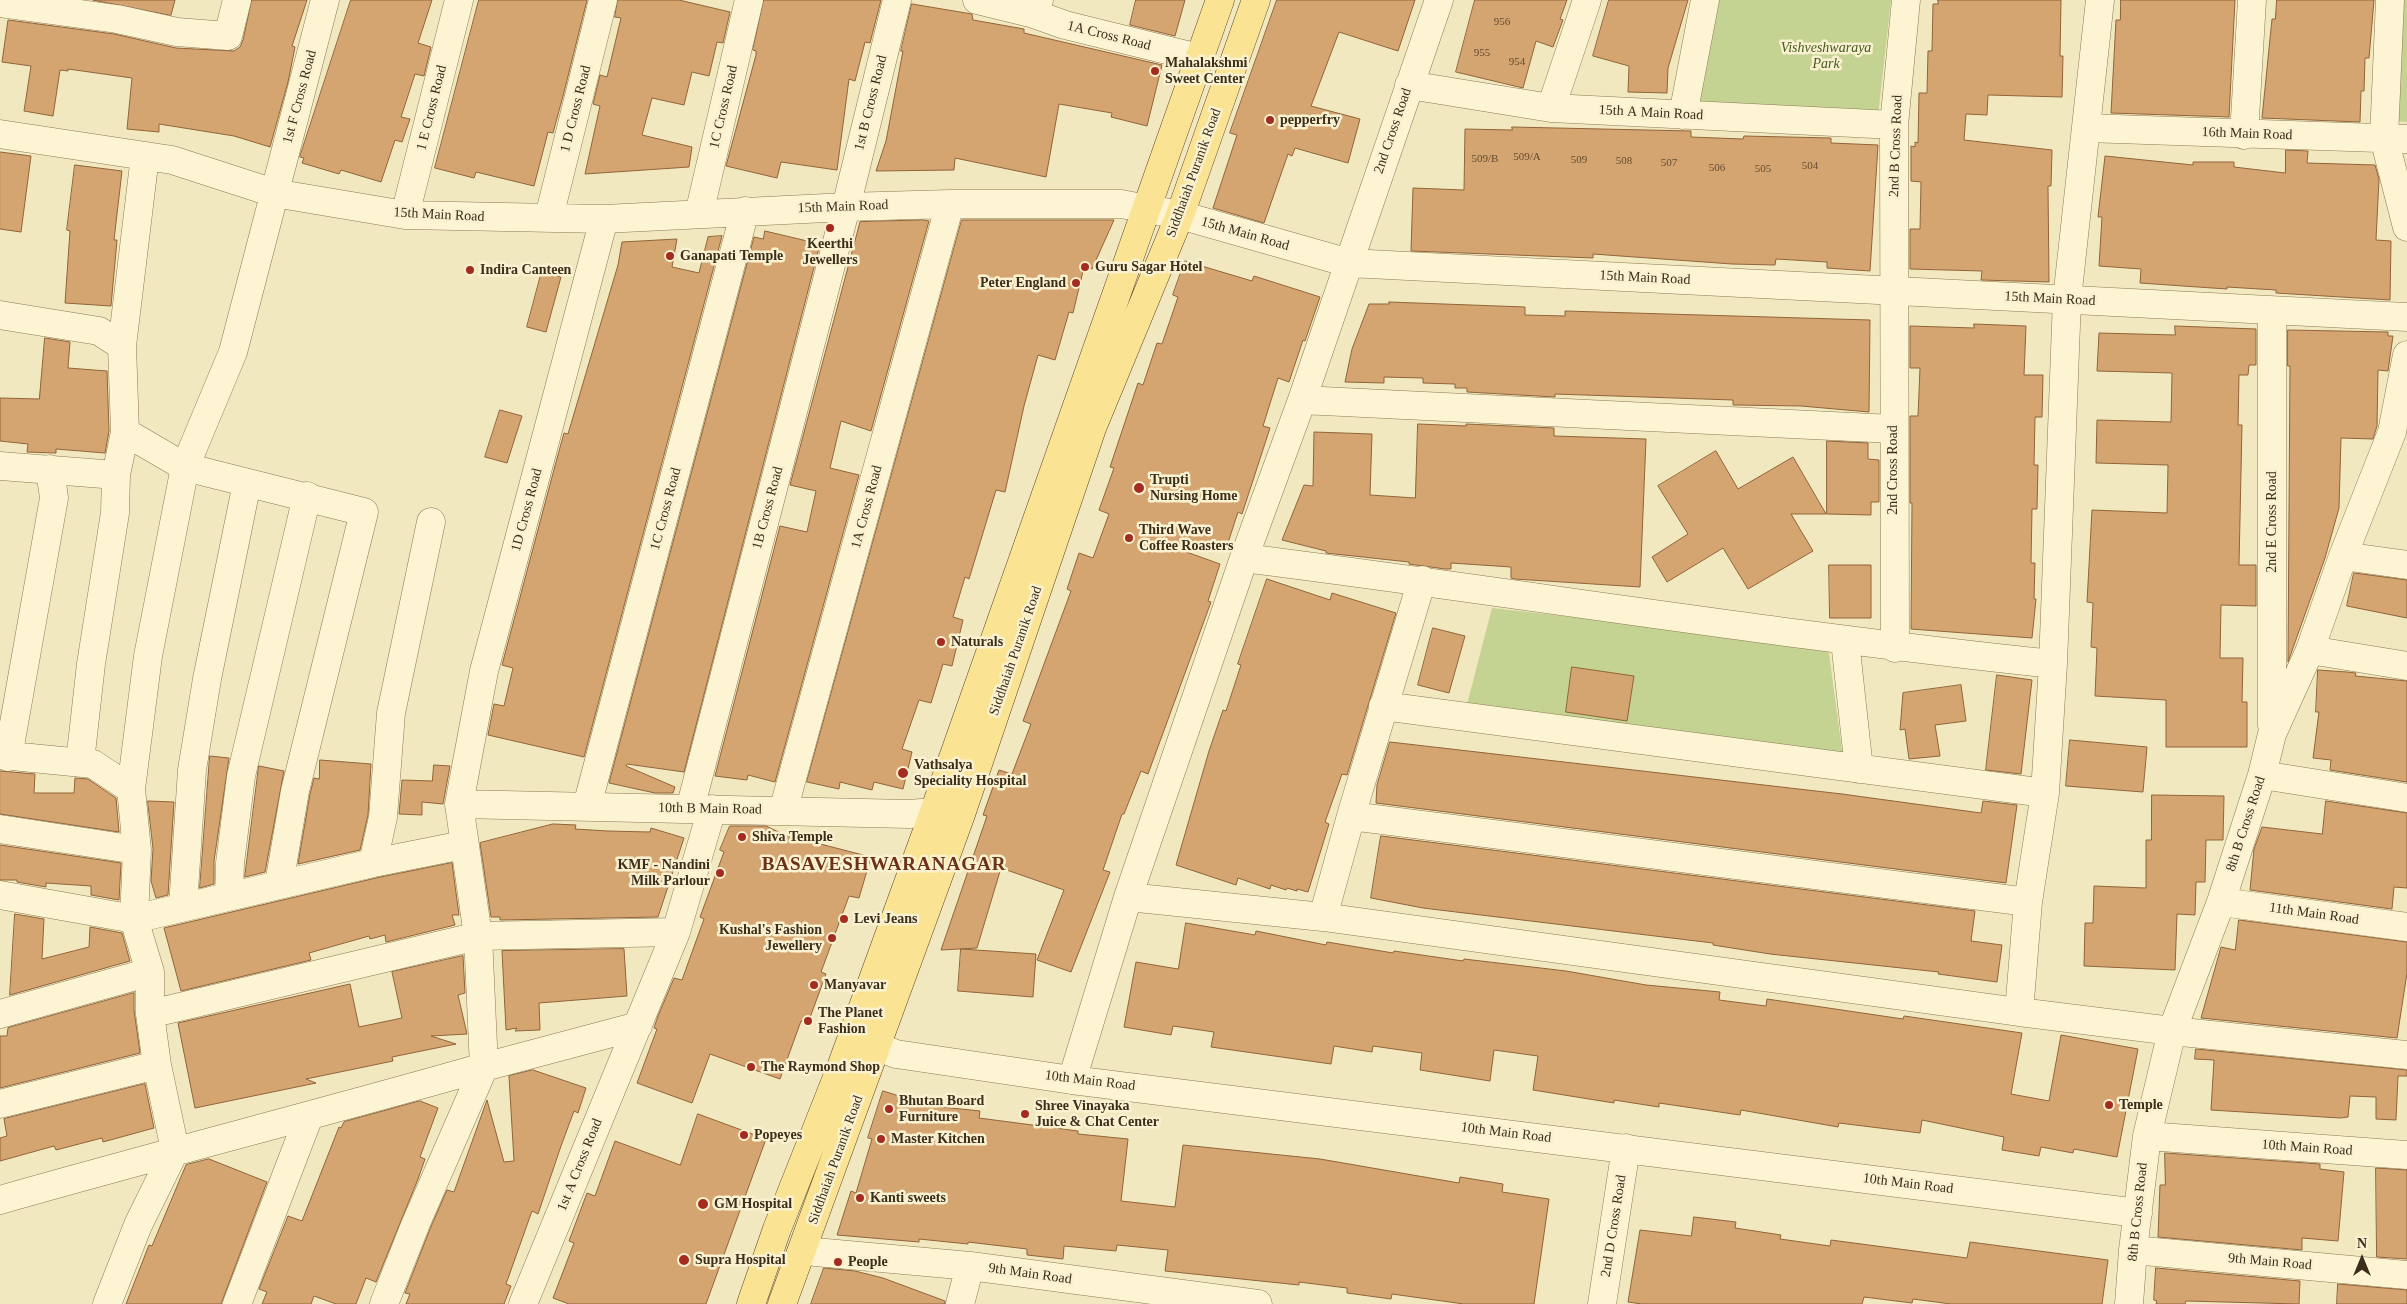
<!DOCTYPE html>
<style>
body{margin:0}
#map{position:relative;width:2407px;height:1304px;overflow:hidden;background:#f2e8bf;font-family:Georgia,serif}
canvas{display:block}
.north{position:absolute;left:2337px;top:1234px;width:50px;height:50px;-webkit-text-stroke:4px #f9f1d0;paint-order:stroke;rotate:0deg;font-size:14px;font-weight:700;line-height:20px;text-align:center;color:#3b2e1b}
.north::after{content:'';display:block;margin:auto;width:18px;height:22px;background:#3b2e1b;clip-path:polygon(50% 0,100% 100%,50% 72%,0 100%)}
</style>
<div id="map">
<canvas width="2407" height="1304"></canvas>
<div class="north">N</div>
</div>
<script>
const ctx = document.querySelector('canvas').getContext('2d');
ctx.lineJoin = 'round';
function paint(path, color) {
  ctx.fillStyle = color;
  ctx.fill(path, 'evenodd');
}
function stroke(path, color, width, dash) {
  ctx.strokeStyle = color;
  ctx.lineWidth = width;
  ctx.lineCap = dash ? 'butt' : 'round';
  ctx.setLineDash(dash || []);
  ctx.stroke(path);
}
function write(font, color, halo, rows, align = 'center') {
  ctx.font = font + ' Georgia,serif';
  ctx.lineWidth = 5;
  ctx.setLineDash([]);
  ctx.textBaseline = 'middle';
  ctx.strokeStyle = halo;
  ctx.fillStyle = color;
  for (const [text, x, y, turn = 0] of rows) {
    ctx.save();
    ctx.translate(x, y);
    ctx.rotate((+turn || 0) * Math.PI / 180);
    ctx.textAlign = isNaN(turn) ? turn : align;
    if (halo) ctx.strokeText(text, 0, 0);
    ctx.fillText(text, 0, 0);
    ctx.restore();
  }
}
paint(new Path2D(`
 M1711 0H1891L1878 116 1689 103Z
 M2400 0H2407V122L2392 121Z
 M1492 608 1828 646 1843 758 1465 712Z`), '#c4d292');
const building = new Path2D(`
 M93 0H175L171 15Z
 M252 0H307L292 46 295 47 288 82 270 147 234 136 159 124V132L127 129 132 78 68 69V71L60 70 53 116 24 111 31 66 2 62 8 20 114 34 176 48 234 51 240 47 243 40Z
 M351 0H432L418 43 431 47 424 76 415 74 401 117 410 119 402 142 395 140 381 182 341 170 339 174 302 163 304 158 300 157Z
 M479 0H587L563 96 553 133 548 132 534 186 476 172 474 178 435 168Z
 M618 0H679L730 12 723 43 717 42 709 76 692 72 684 105 652 98 642 135 692 147 689 167 585 174 600 106 593 104 600 75 607 77 621 18 615 17Z
 M764 0H881L870 43 865 42 855 81 849 79 837 170 781 162 777 178 726 166 756 55V51L753 50Z
 M1136 0H1185L1175 36 1130 25Z
 M1277 0H1415L1398 51 1339 32 1311 106 1360 119 1348 163 1295 148 1292 156 1288 154 1264 223 1213 208 1237 135 1230 133Z
 M1475 0H1567L1560 19 1563 20 1553 47 1536 41 1523 88 1456 72Z
 M1609 0H1688L1668 68 1667 93 1628 92 1629 66 1593 56Z
 M1938 0H2061L2060 56H2063L2062 97 1988 95 1987 115 1966 114 1964 140 2052 150 2051 186H2048L2049 282 1981 280 1982 271 1910 269V229H1920L1921 182 1911 181V146L1915 147V142L1918 143 1919 93H1927L1928 51H1932L1933 4H1938Z
 M2121 0H2235L2229 117 2111 113 2116 20H2120Z
 M2277 0H2374L2369 58H2365L2364 91H2361L2360 122 2262 118 2272 19H2275Z
 M912 4 972 14 973 20 1024 29V33L1162 65 1147 126 1111 117 1112 113 1059 104 1046 177 955 158 954 170 876 171 886 141 903 51H901Z
 M1512 127 1691 131V137L1743 139 1744 136 1831 138V143L1878 145 1870 271 1827 268V262L1776 259 1775 265 1732 264 1593 254V258L1411 251 1413 188 1464 190 1465 129 1512 130Z
 M2286 150 2308 151 2307 163 2375 165 2379 179 2376 240 2391 241 2390 300 2276 293V290L2227 287V289L2140 283 2141 269 2099 266 2102 217H2098L2105 156 2193 165V162H2234V167L2285 173Z
 M0 152 31 156 21 232 0 229Z
 M75 165 122 171 114 240H117L111 306 65 303 70 231 67 230Z
 M923 220 929 221 871 431 841 421 830 468 859 475 775 782 748 775 747 780 715 776 780 526 807 532 816 491 790 485 860 222Z
 M962 220H1114L1092 269 1084 267 1073 313 1069 312 1055 360 1038 355 1024 406 1005 492 996 490 969 579 965 577 953 617 963 620 952 666 943 664 931 703 919 700 902 749 912 752 903 789 874 782 872 790 840 782 839 789 807 782Z
 M765 231 820 244 684 772 627 764 626 766 675 787 673 793H655L609 783 754 237 763 239Z
 M722 236 584 757 488 735 494 704 504 706 513 668 502 665 556 462 564 433 568 434 618 265 622 242 677 239 672 267 699 273 708 237Z
 M1185 261 1252 281 1254 276 1320 297 1305 341 1303 340 1289 382 1278 378 1263 426 1270 428 1242 514 1238 512 1226 549 1178 546V549L1220 564 1208 601 1211 602 1148 774 1141 771 1124 814H1122L1103 870 1110 872 1071 972 1037 960 1064 890 1001 868 977 948 941 950 987 816 983 815 999 770 1012 774 1031 724 1023 721 1071 591 1067 589 1079 553 1093 558 1109 514 1099 510 1114 468 1110 467 1138 383 1143 385 1157 343 1162 344 1178 297 1173 295Z
 M542 271 561 277 546 332 527 327Z
 M1389 302 1525 307V315L1565 316V311L1870 320 1869 412 1801 406 1733 405V400L1555 394V397L1467 392V388H1455V384L1423 383V378L1384 377V383L1345 382 1352 349 1369 304H1389Z
 M1974 324 2026 326 2024 375H2043L2042 417H2035L2034 465H2038L2037 509H2032L2031 563H2035L2034 599H2036L2032 638 1911 629 1912 503H1910V416H1918L1920 368H1910V326L1974 328Z
 M2175 326 2256 329V365H2249L2248 375H2239L2238 425H2242L2239 565H2256V606L2221 605 2220 658H2243L2242 702H2247V747H2166V700L2095 696 2097 648 2091 647 2093 603 2087 602 2092 510 2167 513 2168 465 2096 463 2097 420 2171 422 2172 373 2097 371 2099 333 2175 335Z
 M2288 330 2388 332V336H2393L2388 371 2378 370 2377 426 2373 439 2341 438 2339 508 2325 558 2288 662 2290 366H2288Z
 M45 338 70 342 68 368 107 371 109 431 105 453 56 449V453L27 452 28 444 0 441V398L39 399Z
 M500 410 522 416 507 463 485 457Z
 M1418 424 1466 426V424L1554 428V436L1646 439 1640 587 1515 579 1511 578V567L1451 563V569H1445L1409 564V562L1326 553V551L1282 540 1304 485 1313 486 1314 432 1372 434 1370 495 1415 498Z
 M1827 441 1868 443V459L1879 460V502H1871V515L1827 514Z
 M1716 451 1738 489 1793 457 1826 514H1791L1813 551 1748 589 1723 548 1667 582 1652 557 1688 534 1658 486Z
 M1829 565H1871V618H1830Z
 M2354 573 2407 580V618L2347 606Z
 M1267 579 1330 600 1332 593 1396 613 1347 775 1342 774 1325 822 1329 824 1308 892 1297 889V891L1287 888 1286 890 1271 885 1270 889 1238 878 1236 885 1176 865 1209 751 1223 710 1226 711 1241 665 1238 664Z
 M1433 628 1465 636 1449 693 1418 685Z
 M1572 667 1634 676 1627 721 1566 712Z
 M2318 670 2347 672 2356 673 2355 676 2407 681V782L2330 770 2331 760 2313 758 2319 712H2316Z
 M1997 675 2032 680 2021 774 1986 770Z
 M1961 685 1966 721 1935 725 1940 756 1909 759 1905 729 1900 730 1903 693Z
 M2070 740 2147 747 2143 792 2066 786Z
 M1390 742 1842 794 1981 813 1983 801 2017 805 2006 883 1376 803 1377 785Z
 M210 756 229 758 214 861V884L200 888Z
 M320 760 371 764 368 815 360 850 298 864 310 794 314 778 319 779Z
 M434 765 450 766 443 804 422 802V815L399 814 402 780 432 781Z
 M259 766 284 771 265 872 245 877Z
 M0 771 35 774 34 793H74L75 778 88 779 116 798 119 832 0 814Z
 M2152 795 2224 796 2223 840H2206L2205 882H2196L2195 915 2177 914 2175 970 2084 966 2085 923H2093L2094 886 2146 888V840H2151Z
 M148 801 174 802 168 895 156 898 151 881 153 849Z
 M2326 801 2407 813V888L2394 887 2392 909 2250 890 2254 849 2262 827 2322 834Z
 M553 824 576 825 575 829 608 831 650 832 651 828 684 838 658 917 500 920V917H491L480 843Z
 M730 826H766L785 835 871 857 859 898 849 896 821 972 826 974 808 1023 801 1021 780 1079 710 1054 692 1103 637 1083 657 1029 654 1028 658 1016 674 978 682 980 704 919 700 917 724 852 720 850Z
 M1381 836 1975 911 1971 941 2002 945 1997 982 1938 974 1939 972 1770 954 1713 945V943L1423 908 1371 898Z
 M0 845 121 863 119 900 91 895V886L46 883V887L17 882V880H0Z
 M452 863 459 915H452L455 925 386 942 385 935 370 939 369 936 309 953 311 960 181 991 164 928 376 878Z
 M15 914 44 919 42 959 89 947 90 927 122 933 130 961 10 995Z
 M2239 920 2407 942V973L2397 1038 2201 1018 2221 947 2235 950Z
 M1186 923 1255 935 1256 931 1326 945 1327 942 1393 953 1394 951 1463 961 1464 959 1566 971 1646 985 1720 992 1719 1000 1766 1006 1767 999 1903 1019 1904 1016 2022 1033 2011 1094 2049 1101 2061 1035 2138 1049 2117 1157 2074 1149 2073 1153 2041 1147 2039 1156 2002 1150 2004 1137 1922 1120 1920 1133 1839 1123 1838 1127 1741 1110 1740 1115 1659 1103V1107L1614 1100V1103L1533 1090 1538 1056 1494 1050 1490 1081 1420 1070 1422 1053 1373 1046 1372 1052 1334 1046 1331 1064 1211 1047 1214 1032 1173 1026 1171 1035 1124 1027 1136 962 1178 969Z
 M624 949 627 996 539 1003 540 1030 515 1031 517 1028 506 1030 502 951Z
 M961 949 1036 954 1033 997 958 991Z
 M463 956 465 993 458 995 467 1034 431 1036 456 1044 392 1057 393 1061 306 1079 316 1083 195 1108 178 1023 350 984 359 1027 402 1018 392 972Z
 M134 993V1010L140 1053 0 1088V1036H7L8 1028Z
 M2196 1049 2407 1070V1076H2398L2396 1120 2376 1119V1097L2350 1096 2348 1117 2340 1118 2211 1110 2214 1060 2195 1059Z
 M533 1070 586 1088 578 1113 574 1111 561 1146 538 1214 532 1211 506 1284 511 1286 504 1304H406L410 1294 405 1293 430 1229 447 1190 454 1192 487 1100 504 1162 514 1161 509 1076Z
 M145 1084 154 1128 103 1142 102 1138 56 1150 54 1146 0 1161V1138L7 1136 4 1119Z
 M883 1091 932 1106 980 1111 979 1118 1078 1131V1134L1128 1139 1121 1201 1175 1207 1183 1145 1320 1159 1459 1183 1460 1177 1503 1184 1502 1192 1549 1199 1534 1304H1464L1392 1294 1391 1299 1347 1293V1288L1299 1282V1285L1165 1271 1168 1250 1117 1245 1116 1251 1064 1246 1063 1259 1027 1255V1249L968 1242V1244L919 1239V1242L837 1235 851 1191 856 1193 872 1139 868 1138Z
 M420 1101 438 1108 420 1157 425 1159 418 1179 376 1282 366 1278 356 1304H336L314 1296 311 1304H262L267 1292 259 1289 288 1216 302 1221 339 1127 341 1128 344 1122Z
 M698 1114 766 1139 706 1304H569L553 1298 574 1243 569 1241 587 1193 595 1196 615 1141 680 1165Z
 M2165 1153 2320 1164V1169L2344 1172 2338 1241 2302 1238V1250L2158 1237 2160 1185H2165Z
 M209 1159 267 1182 221 1304H126L149 1245 152 1246 186 1165Z
 M2376 1168 2407 1170V1259L2377 1257Z
 M1694 1217 1736 1222 1735 1228 1781 1235 1780 1239 1830 1246 1831 1240 1967 1258 1970 1242 2108 1260 2102 1304H1951L1913 1299 1912 1303 1864 1297 1862 1304H1642L1628 1302 1640 1230 1691 1236Z
 M824 1268 855 1271 883 1278 945 1301V1304H811Z
 M2156 1268 2300 1281 2299 1304 2186 1301 2185 1304H2156L2157 1301 2154 1300Z
 M2338 1284 2407 1290V1304H2337Z`);
paint(building, '#d5a571');
stroke(building, '#8f6439', 1);
const minor = new Path2D(`
 M7 0 6 4 117 19 177 32 228 36 237 0
 M977 0 1034 14
 M1039 0 1034 14 1065 25 1199 58
 M2390 0 2384 138 2407 227
 M1409 85 1551 108 1894 125
 M1551 108 1587 0
 M1683 115 1705 0
 M2087 128 2407 139
 M0 134 172 160 274 193 405 215 604 219 846 207 950 204H1121L1180 215 1349 263 2407 317
 M2244 135 2252 0
 M699 214 749 0
 M405 215 459 0
 M549 217 603 0
 M604 219 484 671 459 804 478 936 484 1067 638 1026
 M2272 311V725
 M0 315 99 331 122 346
 M1302 400 1893 429
 M125 432 185 467 364 512 295 791 279 884
 M0 466 116 475
 M2343 556 2407 565
 M1244 558C1514 592 1783 636 2053 664
 M1845 641 1859 769
 M1895 648 1894 125 1906 0
 M2310 650 2407 666
 M1383 706 2045 793
 M0 755 93 764 131 789 137 850 134 919 150 972V1014L157 1065 175 1150 138 1225 107 1304
 M8 757 54 498 50 469
 M80 762 91 664 115 513 116 475 125 432 122 346 145 156
 M2262 775 2407 798
 M131 789 148 656 185 467 233 352 325 0
 M459 804 909 814 934 812 957 817
 M587 806 745 211
 M690 809 846 207 897 0
 M783 811 950 204
 M1351 816 2028 902
 M0 829 137 850
 M373 863 383 817 391 713 431 522
 M0 895 134 919 373 863 463 845
 M229 896 230 863 241 776 307 496
 M1128 897 1244 558 1302 400 1439 0
 M2221 902 2407 927
 M183 906 192 770 207 679 247 483
 M1323 917 1351 816 1422 580
 M2019 1012 2172 1031 2407 1055
 M0 1014 150 972
 M150 1014 478 936 676 932
 M855 1038 896 1054 1072 1080 2138 1213
 M1072 1080 1128 897 1323 917 2019 1012 2028 902 2045 793 2053 664 2067 299 2100 0
 M0 1104 157 1065
 M2147 1136 2407 1155
 M0 1200C161 1154 323 1113 484 1067
 M803 1249 815 1252 970 1266 1258 1304
 M2133 1250 2407 1275
 M237 1304 309 1116
 M384 1304 416 1223 484 1067
 M523 1304 676 932 712 809
 M960 1304 970 1266
 M1602 1304 1626 1148
 M2129 1304 2133 1250 2147 1136 2172 1031 2221 902 2262 775 2272 734 2310 650 2343 556 2392 432 2407 355`);
const major = new Path2D(`
 M751 1304 777 1229 840 1070 934 812 1220 0
 M782 1304 960 817 1092 428 1180 215 1256 0`);
stroke(minor, '#8d7955', 29);
stroke(major, '#5a462a', 29);
stroke(minor, '#fcf4d3', 28);
stroke(major, '#fae493', 28);
for (const [x, y, r, color] of [
 [1155,71,5,"#a32b1f"],
 [1270,120,5,"#a32b1f"],
 [830,228,5,"#a32b1f"],
 [670,256,5,"#a32b1f"],
 [1085,267,5,"#a32b1f"],
 [470,270,5,"#a32b1f"],
 [1076,283,5,"#a32b1f"],
 [1139,488,6,"#a32b1f"],
 [1129,538,5,"#a32b1f"],
 [941,642,5,"#a32b1f"],
 [903,773,6,"#a32b1f"],
 [742,837,5,"#a32b1f"],
 [720,873,5,"#a32b1f"],
 [844,919,5,"#a32b1f"],
 [832,938,5,"#a32b1f"],
 [814,985,5,"#a32b1f"],
 [808,1021,5,"#a32b1f"],
 [751,1067,5,"#a32b1f"],
 [2109,1105,5,"#a32b1f"],
 [889,1109,5,"#a32b1f"],
 [1025,1114,5,"#a32b1f"],
 [744,1135,5,"#a32b1f"],
 [881,1139,5,"#a32b1f"],
 [860,1198,5,"#a32b1f"],
 [703,1204,6,"#a32b1f"],
 [684,1260,6,"#a32b1f"],
 [838,1262,5,"#a32b1f"]
]) {
  const dot = new Path2D();
  dot.arc(x, y, r, 0, 2 * Math.PI);
  ctx.fillStyle = color;
  ctx.fill(dot);
  stroke(dot, '#f9f1d0', 2);
}
write('11px', '#624c30', null, [
 ["956",1502,22],
 ["955",1482,53],
 ["954",1517,62],
 ["509/A",1527,157],
 ["509/B",1485,159],
 ["509",1579,160],
 ["508",1624,161],
 ["507",1669,163],
 ["504",1810,166],
 ["506",1717,168],
 ["505",1763,169]
]);
write('14px', '#3b2e1b', '#f9f1d0', [
 ["1A Cross Road",1109,36,14],
 ["1st F Cross Road",300,97,-75],
 ["1st B Cross Road",871,103,-76],
 ["1C Cross Road",724,107,-77],
 ["1 E Cross Road",432,108,-76],
 ["1 D Cross Road",576,109,-76],
 ["15th A Main Road",1651,113,3],
 ["2nd Cross Road",1393,131,-71],
 ["16th Main Road",2247,134,2],
 ["2nd B Cross Road",1896,146,-88],
 ["Siddhaiah Puranik Road",1194,173,-70],
 ["15th Main Road",843,207,-2],
 ["15th Main Road",439,215,3],
 ["15th Main Road",1245,234,16],
 ["15th Main Road",1645,278,3],
 ["15th Main Road",2050,299,3],
 ["2nd Cross Road",1893,470,-90],
 ["1A Cross Road",867,507,-75],
 ["1B Cross Road",768,508,-75],
 ["1C Cross Road",666,509,-75],
 ["1D Cross Road",527,510,-75],
 ["2nd E Cross Road",2272,522,-90],
 ["Siddhaiah Puranik Road",1016,651,-71],
 ["10th B Main Road",710,809,1],
 ["8th B Cross Road",2246,824,-72],
 ["11th Main Road",2314,914,8],
 ["10th Main Road",1090,1081,7],
 ["10th Main Road",1506,1133,7],
 ["10th Main Road",2307,1148,4],
 ["Siddhaiah Puranik Road",836,1160,-70],
 ["1st A Cross Road",580,1165,-68],
 ["10th Main Road",1908,1184,7],
 ["8th B Cross Road",2138,1212,-84],
 ["2nd D Cross Road",1614,1226,-81],
 ["9th Main Road",2270,1262,5],
 ["9th Main Road",1030,1274,8]
]);
write('italic 14px', '#455a20', '#f9f1d0', [
 ["Vishveshwaraya",1826,48],
 ["Park",1826,64]
]);
write('bold 14px', '#3b2e1b', '#f9f1d0', [
 ["Mahalakshmi",1165,63],
 ["Sweet Center",1165,79],
 ["pepperfry",1280,120],
 ["Keerthi",830,244,"center"],
 ["Jewellers",830,260,"center"],
 ["Ganapati Temple",680,256],
 ["Guru Sagar Hotel",1095,267],
 ["Indira Canteen",480,270],
 ["Peter England",1066,283,"right"],
 ["Trupti",1150,480],
 ["Nursing Home",1150,496],
 ["Third Wave",1139,530],
 ["Coffee Roasters",1139,546],
 ["Naturals",951,642],
 ["Vathsalya",914,765],
 ["Speciality Hospital",914,781],
 ["Shiva Temple",752,837],
 ["KMF - Nandini",710,865,"right"],
 ["Milk Parlour",710,881,"right"],
 ["Levi Jeans",854,919],
 ["Kushal's Fashion",822,930,"right"],
 ["Jewellery",822,946,"right"],
 ["Manyavar",824,985],
 ["The Planet",818,1013],
 ["Fashion",818,1029],
 ["The Raymond Shop",761,1067],
 ["Bhutan Board",899,1101],
 ["Furniture",899,1117],
 ["Temple",2119,1105],
 ["Shree Vinayaka",1035,1106],
 ["Juice & Chat Center",1035,1122],
 ["Popeyes",754,1135],
 ["Master Kitchen",891,1139],
 ["Kanti sweets",870,1198],
 ["GM Hospital",714,1204],
 ["Supra Hospital",695,1260],
 ["People",848,1262]
], 'left');
ctx.letterSpacing = '1px';
write('bold 19px', '#6c3116', '#f9f1d0', [
 ["BASAVESHWARANAGAR",884,865]
]);
ctx.letterSpacing = '0px';
</script>
